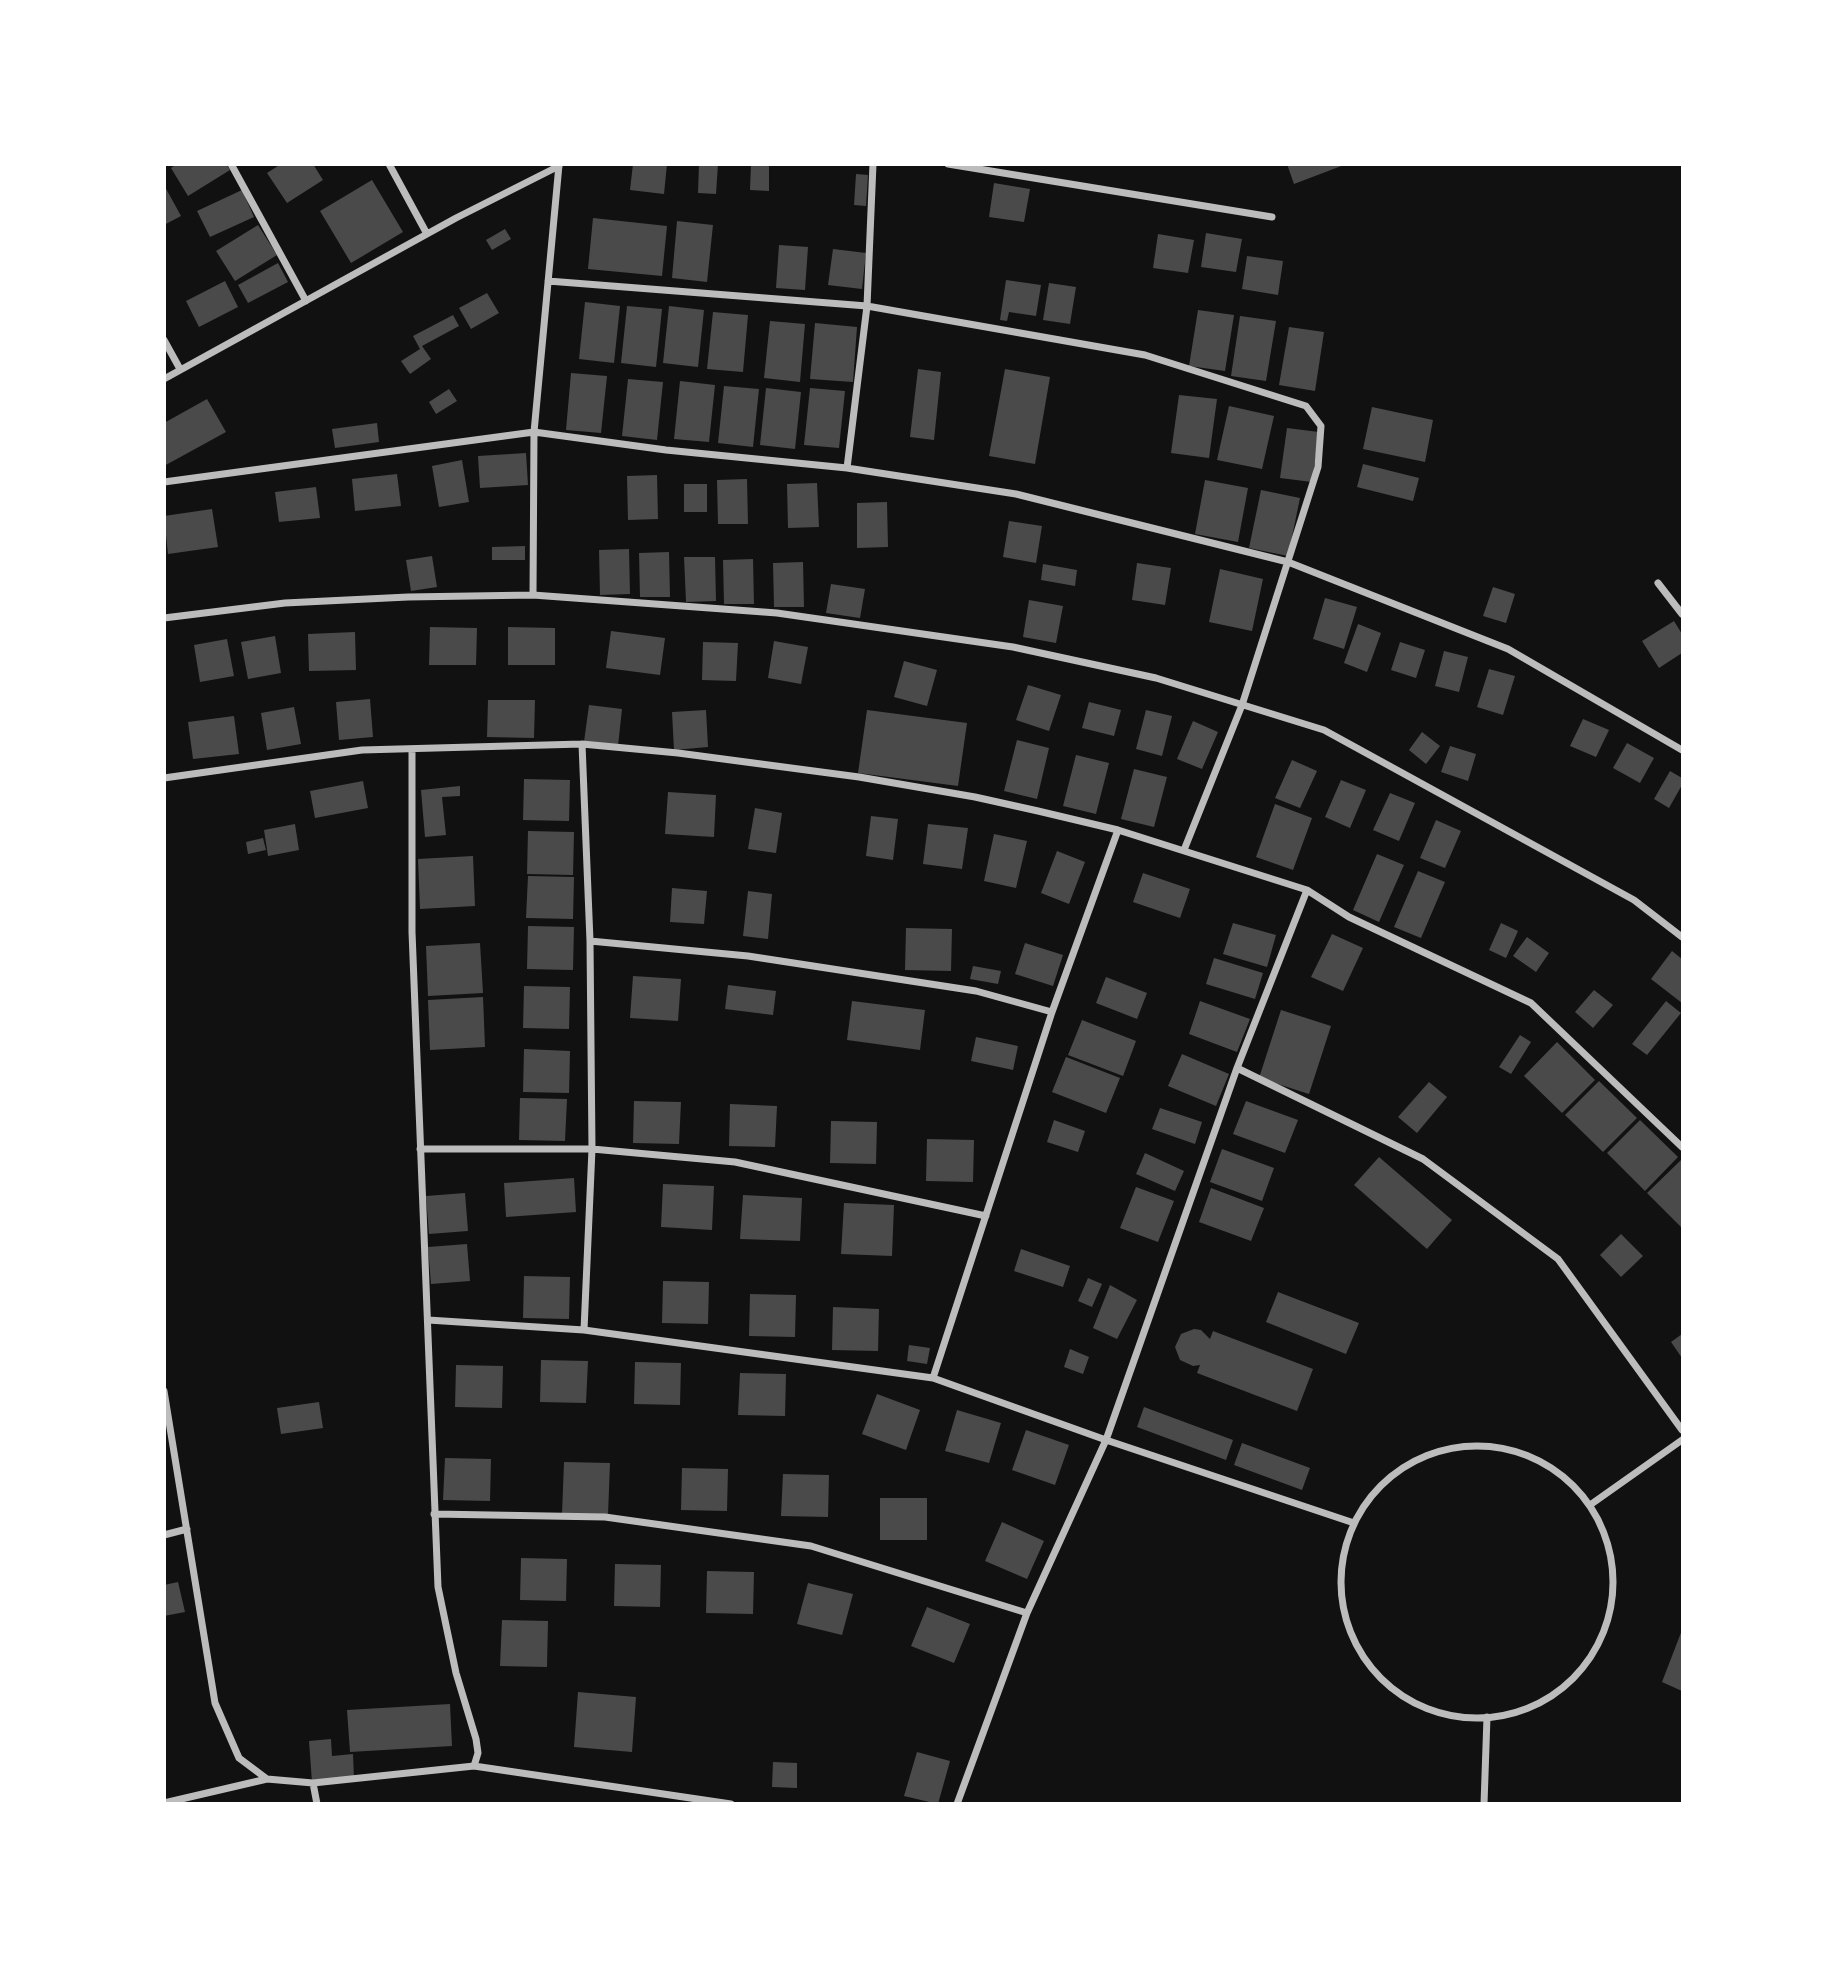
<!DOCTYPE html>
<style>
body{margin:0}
#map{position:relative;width:1847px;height:1968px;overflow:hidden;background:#111;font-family:"Alegreya Sans",sans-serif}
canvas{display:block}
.frame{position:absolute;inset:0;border:166px solid #fff;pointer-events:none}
</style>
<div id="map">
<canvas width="1847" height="1968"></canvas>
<div class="frame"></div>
</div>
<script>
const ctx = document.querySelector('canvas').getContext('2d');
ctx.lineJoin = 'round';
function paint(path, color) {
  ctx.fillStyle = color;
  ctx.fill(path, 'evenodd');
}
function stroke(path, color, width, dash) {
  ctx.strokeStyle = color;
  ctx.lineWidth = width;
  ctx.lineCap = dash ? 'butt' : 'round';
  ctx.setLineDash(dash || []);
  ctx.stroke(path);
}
paint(new Path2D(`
 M177 164H226L230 170 188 196 171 168Z
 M281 164H313L323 180 287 203 267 173Z
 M633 164H667L664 194 630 190Z
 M699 164H718L716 194 698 193Z
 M751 164H769V191L750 190Z
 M1287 164H1344V165L1294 184Z
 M856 174 868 175 866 206 854 205Z
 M372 180 403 232 351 263 320 211Z
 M994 183 1030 189 1024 222 989 217Z
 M164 185 181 216 164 225Z
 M242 190 254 217 210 237 197 211Z
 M593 218 667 226 662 276 588 269Z
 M677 221 713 225 707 282 672 278Z
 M258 225 277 255 235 281 216 251Z
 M505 229 511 239 492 250 486 240Z
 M1206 233 1242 239 1236 272 1201 267Z
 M1158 234 1194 240 1188 273 1153 268Z
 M779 245 808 247 805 290 776 288Z
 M833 249 866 253 862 289 828 285Z
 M1247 256 1283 261 1278 295 1242 289Z
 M278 263 288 282 248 303 238 285Z
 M1006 280 1041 285 1036 316 1009 312 1007 321 1000 320Z
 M225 281 238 307 199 327 186 301Z
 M1049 283 1076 287 1070 324 1043 320Z
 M487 293 499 313 471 329 459 308Z
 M585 302 620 306 614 363 579 359Z
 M627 306 662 309 656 367 621 363Z
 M669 306 704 310 698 367 663 363Z
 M1198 310 1234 315 1225 371 1189 366Z
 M713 312 748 315 743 372 707 369Z
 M453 315 459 326 422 346 431 359 410 374 401 361 420 349 413 336Z
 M1240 316 1276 321 1266 381 1231 376Z
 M770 321 805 324 800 382 764 378Z
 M815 323 857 327 853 382 810 379Z
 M1289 327 1324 332 1315 391 1279 385Z
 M918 369 941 372 934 440 910 437Z
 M1005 369 1050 377 1035 464 989 456Z
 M571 373 607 376 601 433 566 430Z
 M628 379 663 382 657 440 622 436Z
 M680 381 715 385 709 442 674 439Z
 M724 386 759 389 753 447 718 443Z
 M766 388 801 392 795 449 760 445Z
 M810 388 845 391 839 448 804 445Z
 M449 389 457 401 436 414 429 402Z
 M1179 395 1217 399 1209 458 1171 453Z
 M207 399 226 432 164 466V423Z
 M1229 406 1274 416 1262 469 1217 460Z
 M1372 407 1433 420 1425 462 1363 449Z
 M377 423 379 442 335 448 332 429Z
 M1287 428 1319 432 1312 482 1280 478Z
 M526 453 528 485 480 488 478 456Z
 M462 460 469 502 439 507 432 466Z
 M1363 464 1419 478 1413 501 1357 487Z
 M397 474 401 506 355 511 352 479Z
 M657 475 658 519 628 520 627 476Z
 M747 479 748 524H718L717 480Z
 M1205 480 1248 488 1238 542 1195 534Z
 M817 483 819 527 788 528 787 484Z
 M684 484H707V512H684Z
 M316 487 320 518 279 522 275 492Z
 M1261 490 1300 498 1288 556 1249 548Z
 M887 502 888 547 857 548V503Z
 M212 509 218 547 168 554 164 516Z
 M1009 521 1042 526 1036 563 1003 557Z
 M525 546V560H492V547Z
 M629 549 630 594 600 595 599 550Z
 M669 552 670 597H640L639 553Z
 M432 556 437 587 411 591 406 560Z
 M684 557H715L716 601 686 602Z
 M753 559 754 604H724L723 560Z
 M803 562 804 607H774L773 563Z
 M1137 563 1171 568 1165 605 1132 600Z
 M1043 564 1077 570 1075 586 1041 580Z
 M1220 569 1263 579 1252 631 1209 622Z
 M831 584 865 589 860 618 826 613Z
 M1493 587 1515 594 1506 623 1483 616Z
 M1325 598 1357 607 1344 649 1313 639Z
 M1029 600 1063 606 1056 643 1023 637Z
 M1674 621 1682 634V653L1659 668 1642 641Z
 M1358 624 1381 633 1367 672 1344 663Z
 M430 627 477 628 476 665H429Z
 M508 627 555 628V665H508Z
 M611 631 665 638 660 675 606 668Z
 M355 632 356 670 309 671 308 634Z
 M275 636 281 673 248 679 241 642Z
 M227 639 234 676 200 682 194 645Z
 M774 641 808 647 801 684 768 678Z
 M703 642 738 643 736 681 702 680Z
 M1400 642 1425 650 1416 678 1391 670Z
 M1444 651 1468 657 1459 692 1435 686Z
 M904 661 937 670 927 706 894 697Z
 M1489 669 1515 676 1503 715 1477 707Z
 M1028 685 1061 695 1049 731 1016 720Z
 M370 699 373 737 339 740 336 702Z
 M488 700H535L534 738 487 737Z
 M1089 702 1121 710 1114 736 1082 728Z
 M589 705 622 709 618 746 584 742Z
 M294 707 301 744 267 750 261 713Z
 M706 710 708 747 674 750 672 712Z
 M867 710 967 723 958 786 858 773Z
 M1146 710 1172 716 1162 756 1136 749Z
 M234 716 239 754 193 759 188 722Z
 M1583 719 1609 730 1596 757 1570 746Z
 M1193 721 1218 732 1202 769 1177 759Z
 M1422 732 1440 746 1426 764 1409 750Z
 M1017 740 1049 748 1037 799 1004 791Z
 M1627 743 1654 758 1640 783 1613 768Z
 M1450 746 1476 754 1468 781 1441 772Z
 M1076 755 1109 763 1096 814 1063 806Z
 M1292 760 1317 771 1300 808 1275 798Z
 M1134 769 1167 777 1154 827 1121 819Z
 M1670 771 1682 778V785L1669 808 1654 799Z
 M524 779 570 780 569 821 523 820Z
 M1341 780 1366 790 1350 828 1325 817Z
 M363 781 368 808 315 818 310 791Z
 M460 786V796L442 797 446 835 425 837 421 790Z
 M668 792 716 795 714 837 665 834Z
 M1390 793 1415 803 1399 841 1373 830Z
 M1275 804 1312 818 1293 870 1256 857Z
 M755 808 782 813 776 853 748 849Z
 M871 816 898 819 893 860 866 856Z
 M1436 820 1461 831 1445 868 1420 858Z
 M295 824 299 850 268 856 264 830Z
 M928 824 968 828 962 869 923 864Z
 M528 831 574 832 573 875 527 874Z
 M994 834 1027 841 1016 888 984 881Z
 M263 838 266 850 248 854 246 842Z
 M1057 851 1085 862 1069 904 1041 893Z
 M1377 854 1404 865 1379 922 1353 910Z
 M473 856 475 906 420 909 418 859Z
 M1418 871 1445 882 1421 938 1394 927Z
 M1143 873 1190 889 1180 918 1133 902Z
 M528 876 574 877 573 919 526 918Z
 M672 888 707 891 704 924 670 922Z
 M748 891 772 894 768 939 743 936Z
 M1233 923 1276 935 1267 967 1223 954Z
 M1501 923 1518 931 1506 958 1489 950Z
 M528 926 574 927 573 970 527 969Z
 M906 928 952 929 951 971 905 970Z
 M1332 934 1363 948 1343 991 1311 977Z
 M1527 937 1549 953 1536 972 1513 956Z
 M480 943 483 993 428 996 426 946Z
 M1025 943 1063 955 1053 986 1015 974Z
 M1672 951 1682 959V1003L1651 979Z
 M1214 958 1263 973 1255 999 1206 984Z
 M973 966 1001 971 998 984 970 979Z
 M633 976 681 979 678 1021 630 1018Z
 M1106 977 1147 993 1137 1019 1096 1003Z
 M728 985 776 991 773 1015 725 1009Z
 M524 986 570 987 569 1029 523 1028Z
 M1594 990 1613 1005 1593 1028 1575 1012Z
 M483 997 485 1047 430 1050 428 1000Z
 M852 1001 925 1010 920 1050 847 1040Z
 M1200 1001 1250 1019 1237 1052 1189 1034Z
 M1666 1001 1681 1013 1647 1055 1632 1044Z
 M1281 1010 1331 1026 1309 1094 1259 1078Z
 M1082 1020 1136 1041 1123 1076 1068 1055Z
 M1520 1035 1531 1042 1511 1074 1499 1067Z
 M976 1037 1018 1046 1013 1070 971 1061Z
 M1557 1042 1595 1080 1562 1113 1524 1076Z
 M524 1049 570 1051 569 1093 523 1092Z
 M1182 1054 1229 1074 1216 1106 1168 1086Z
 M1066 1057 1120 1078 1106 1113 1052 1092Z
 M1599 1081 1637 1118 1603 1152 1565 1115Z
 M1429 1082 1447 1097 1417 1133 1398 1117Z
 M520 1098 567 1099 565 1141 519 1140Z
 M634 1101 681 1102 679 1144 633 1143Z
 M1246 1101 1298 1120 1285 1153 1233 1134Z
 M730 1104 777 1106 775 1147 729 1146Z
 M1160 1108 1202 1122 1195 1144 1152 1129Z
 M1054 1120 1085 1131 1078 1152 1047 1142Z
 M1640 1120 1678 1157 1645 1191 1607 1153Z
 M831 1121 877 1122 876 1164 830 1163Z
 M927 1139 974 1140 973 1182 926 1181Z
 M1222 1149 1274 1168 1262 1201 1210 1182Z
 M1145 1153 1184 1171 1175 1191 1136 1174Z
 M1379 1157 1452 1220 1427 1249 1354 1185Z
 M1681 1160 1682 1161V1228L1647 1193Z
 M574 1178 576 1212 506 1217 504 1183Z
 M663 1184 714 1186 712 1230 661 1227Z
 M1136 1187 1174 1201 1158 1242 1120 1228Z
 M1211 1188 1264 1208 1251 1241 1199 1222Z
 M465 1193 468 1231 429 1234 426 1196Z
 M743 1195 802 1198 800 1241 740 1239Z
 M844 1203 894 1205 892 1256 841 1254Z
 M1621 1234 1643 1256 1621 1277 1600 1255Z
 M467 1244 470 1281 431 1284 428 1247Z
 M1021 1249 1070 1266 1063 1287 1014 1271Z
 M524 1276 570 1277 569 1319 523 1318Z
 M1088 1278 1102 1284 1092 1307 1078 1301Z
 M663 1281 709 1282 708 1324 662 1323Z
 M1110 1285 1137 1300 1117 1339 1093 1328Z
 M1278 1292 1359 1323 1346 1354 1266 1322Z
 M750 1294 796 1295 795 1337 749 1336Z
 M833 1307 879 1309 878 1351 832 1350Z
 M1194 1329 1201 1330 1210 1339 1213 1331 1313 1369 1297 1411 1197 1373 1200 1365 1193 1366 1180 1360 1175 1347 1181 1334Z
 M1682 1334V1358L1671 1342Z
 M909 1345 930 1348 927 1364 907 1361Z
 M1070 1349 1089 1357 1083 1374 1064 1367Z
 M541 1360 588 1361 586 1403 540 1402Z
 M635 1362 681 1363 680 1405 634 1404Z
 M456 1365 503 1366 502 1408 455 1407Z
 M740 1373 786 1374 785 1416 738 1415Z
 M877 1394 920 1410 906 1450 862 1434Z
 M319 1402 323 1428 281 1434 277 1408Z
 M1144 1407 1233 1440 1226 1460 1137 1427Z
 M957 1410 1001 1423 989 1463 945 1451Z
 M1026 1430 1069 1445 1055 1485 1012 1470Z
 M1242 1443 1310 1468 1302 1490 1234 1465Z
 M445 1458 491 1459 490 1501 443 1500Z
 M564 1462 610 1463 608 1515 562 1514Z
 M682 1468 728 1469 727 1511 681 1510Z
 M783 1474 829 1475 828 1517 781 1516Z
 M880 1498H927V1540H880Z
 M1002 1522 1044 1541 1027 1579 985 1561Z
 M521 1558 567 1559 566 1601 520 1600Z
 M615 1564 661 1565 660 1607 614 1606Z
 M707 1571 754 1572 753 1614 706 1613Z
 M178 1582 185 1612 164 1616V1585Z
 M808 1583 853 1594 842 1635 797 1624Z
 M927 1607 970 1624 954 1663 911 1646Z
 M502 1620 548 1621 547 1667 500 1666Z
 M1682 1630V1691L1662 1682Z
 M578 1692 636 1697 632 1752 574 1747Z
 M450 1704 452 1746 350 1752 347 1710Z
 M331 1739 332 1756 353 1754 354 1779 312 1782 309 1741Z
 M917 1752 950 1761 938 1804 904 1796Z
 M773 1762 797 1763V1788L772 1787Z`), '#4a4a4a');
stroke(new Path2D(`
 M231 164 306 301
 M389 164 427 234
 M948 164 1272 217
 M548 281 867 306 1145 355 1306 406 1321 426 1318 467 1242 705 1184 850
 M164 340 180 369
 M164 379 456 218 559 166
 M847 468 867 306 873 164
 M164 482 534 432 666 450 847 468 1016 494 1288 562 1508 649 1682 750
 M1658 583 1682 614
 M533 595 534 432 559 165
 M164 618 285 603 408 597 533 595 777 613 1013 647 1156 678 1324 730 1634 900 1682 937
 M582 744 590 941 592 1149 584 1330
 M164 778 362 750 582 744 678 753 859 777 975 797 1038 811 1118 830 1307 890 1349 917 1531 1003 1682 1147
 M590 941 748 956 976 991 1052 1012
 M1237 1068 1423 1159 1558 1259 1682 1430
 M420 1149H592L735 1162 986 1216
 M428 1320 584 1330 933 1378 1106 1440 1354 1523
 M933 1378 1052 1012 1118 830
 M164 1391 215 1703 239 1758 267 1779 313 1783 474 1766 478 1753 476 1739 456 1673 438 1587 412 932V749
 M1341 1582a136 136 0 1 1 272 0a136 136 0 1 1-272 0Z
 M1590 1505 1682 1440
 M434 1514 605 1517 811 1546 1027 1613
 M164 1535 187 1529
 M474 1766 731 1804
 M313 1783 317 1804
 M164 1803 267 1779
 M957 1804 1027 1613 1106 1440 1237 1068 1307 890
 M1484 1804 1487 1717`), '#bcbcbc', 7);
</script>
